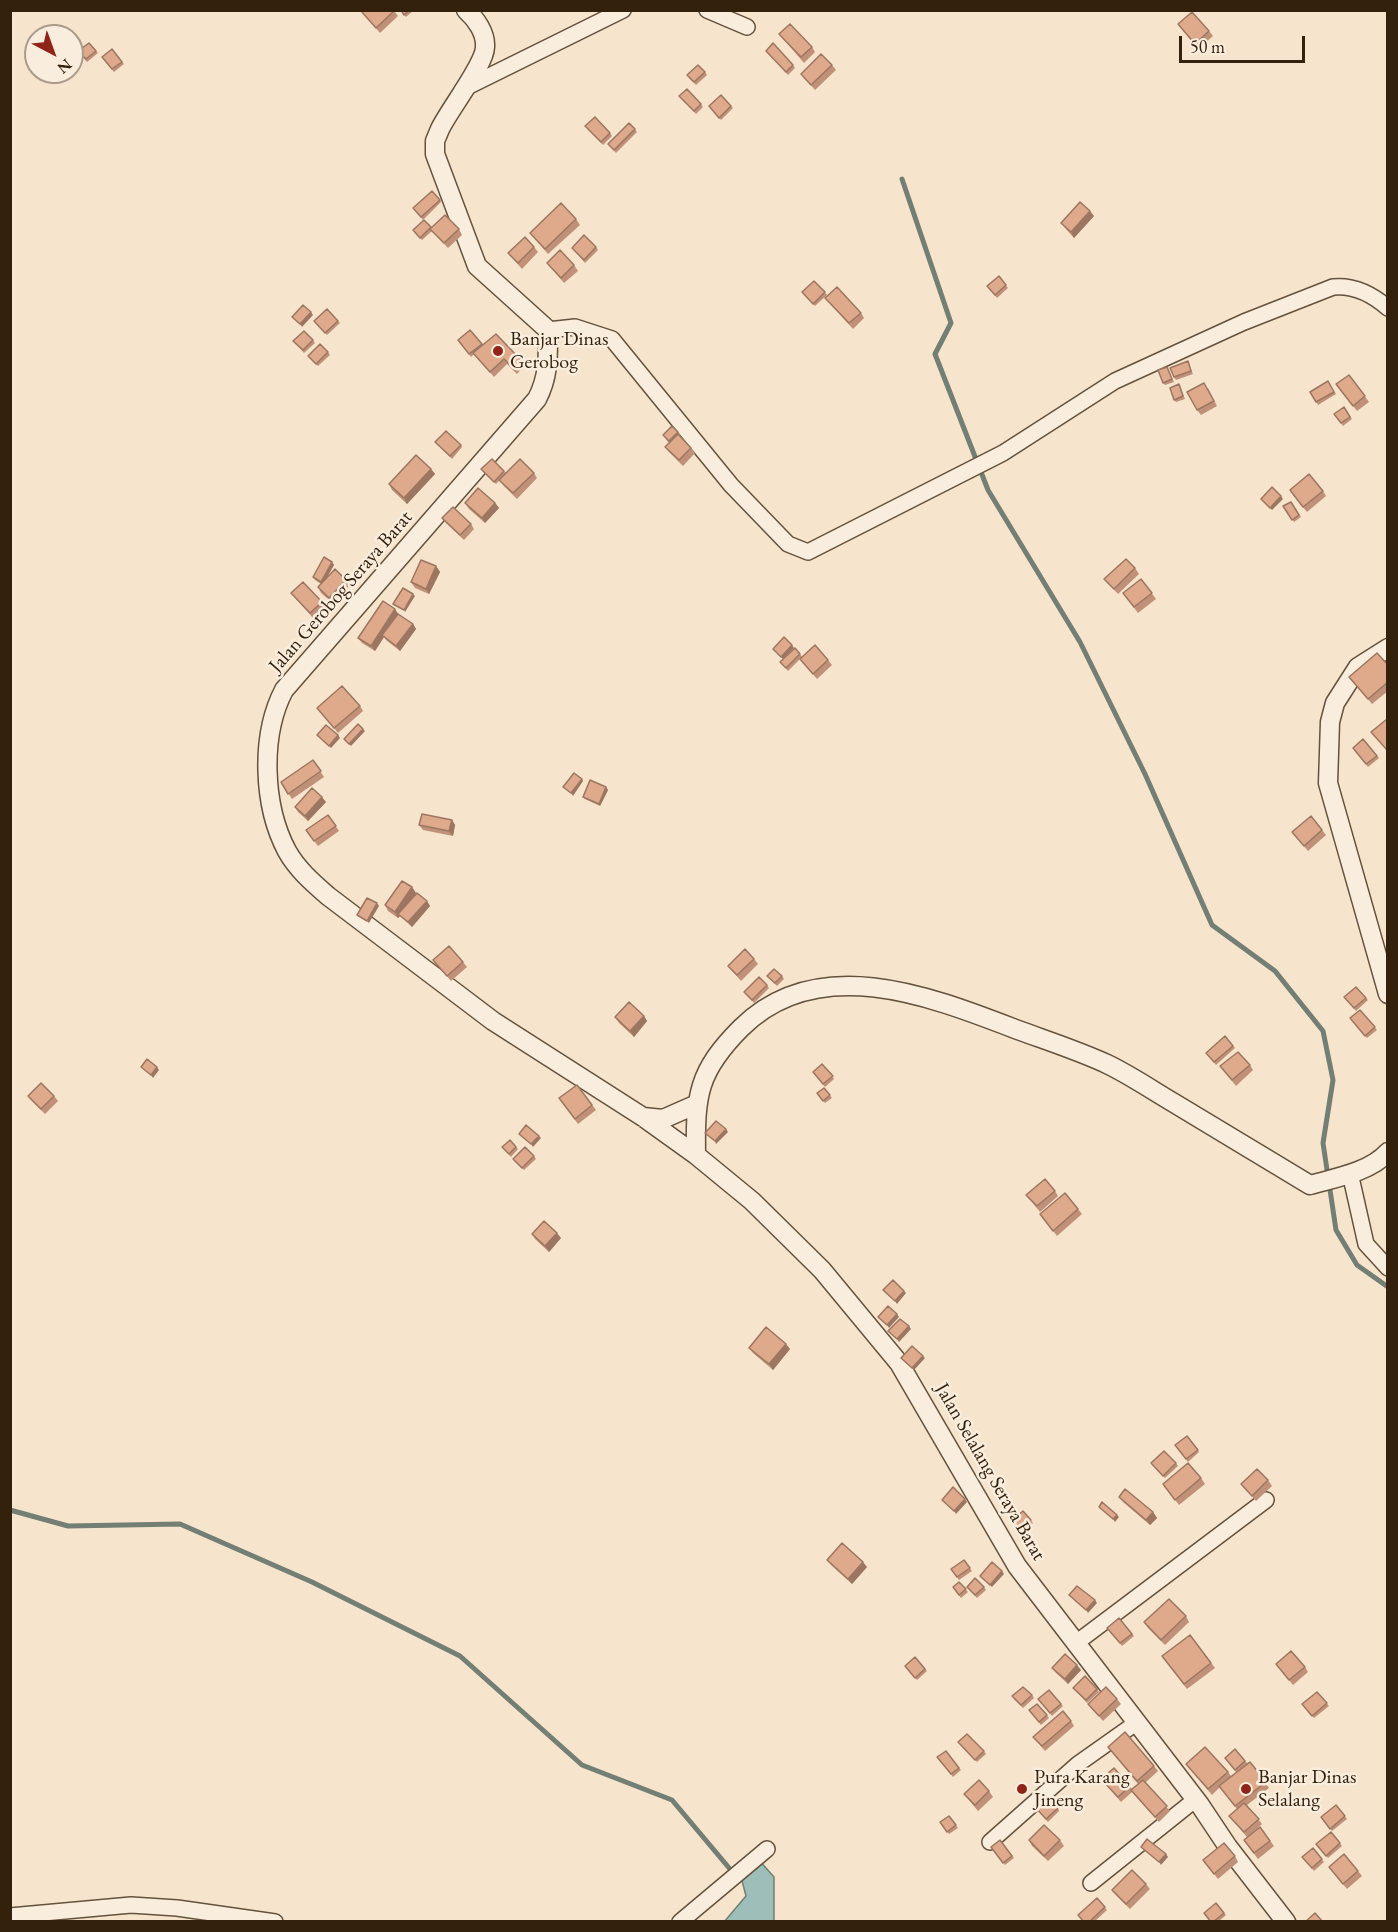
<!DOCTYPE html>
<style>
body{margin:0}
#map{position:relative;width:1398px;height:1932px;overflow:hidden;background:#f6e4cc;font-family:"EB Garamond",serif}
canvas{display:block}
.frame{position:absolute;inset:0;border:12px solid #34210c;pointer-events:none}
.north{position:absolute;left:24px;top:24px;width:60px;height:60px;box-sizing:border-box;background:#f9edde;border:2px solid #aa9b8a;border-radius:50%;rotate:139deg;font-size:16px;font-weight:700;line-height:24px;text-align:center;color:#34210c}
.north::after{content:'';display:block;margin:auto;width:21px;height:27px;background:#8f2418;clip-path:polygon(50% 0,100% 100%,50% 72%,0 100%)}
.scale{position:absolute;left:1179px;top:36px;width:126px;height:27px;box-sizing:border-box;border:3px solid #34210c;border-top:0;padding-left:8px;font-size:18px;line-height:21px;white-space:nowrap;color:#34210c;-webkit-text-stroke:4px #f9edde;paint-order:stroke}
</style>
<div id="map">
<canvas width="1398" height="1932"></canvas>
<div class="frame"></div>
<div class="north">N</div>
<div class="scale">50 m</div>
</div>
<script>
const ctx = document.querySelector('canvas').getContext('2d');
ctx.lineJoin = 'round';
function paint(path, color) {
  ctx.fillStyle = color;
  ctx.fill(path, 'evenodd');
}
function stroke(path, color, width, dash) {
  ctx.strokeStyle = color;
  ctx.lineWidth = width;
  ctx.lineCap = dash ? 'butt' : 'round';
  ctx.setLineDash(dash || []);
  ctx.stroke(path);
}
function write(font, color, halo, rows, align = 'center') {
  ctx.font = font + ' "EB Garamond",serif';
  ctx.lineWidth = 5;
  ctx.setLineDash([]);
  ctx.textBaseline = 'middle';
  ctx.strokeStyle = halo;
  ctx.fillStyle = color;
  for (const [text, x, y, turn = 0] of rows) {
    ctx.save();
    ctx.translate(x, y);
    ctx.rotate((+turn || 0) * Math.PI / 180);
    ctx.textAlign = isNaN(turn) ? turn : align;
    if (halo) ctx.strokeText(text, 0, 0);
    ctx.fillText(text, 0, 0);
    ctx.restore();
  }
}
const water = new Path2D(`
 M758 1859 774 1877V1921L724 1922 746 1896 740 1873Z`);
paint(water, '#9dbeb9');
stroke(water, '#737f74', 1.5);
stroke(new Path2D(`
 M902 179 951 323 935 354 988 490 1080 642 1145 774 1212 925 1275 971 1323 1031 1333 1080 1323 1143 1336 1230 1357 1265 1388 1287
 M10 1510 68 1526 180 1524 312 1582 460 1656 582 1765 672 1800 735 1875`), '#737f74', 5);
const minor = new Path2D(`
 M707 10 747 27
 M463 89 623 10
 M548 330 575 327 612 339 731 485 788 544 808 552 1003 453 1115 381 1244 322 1333 287C1353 285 1372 294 1388 308
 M1350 1173 1366 1244 1388 1268
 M1076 1643 1266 1500
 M990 1842 1078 1764 1136 1723
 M1091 1883 1196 1799
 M10 1916 131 1905 177 1908 275 1922
 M680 1922 767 1849`);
const tertiary = new Path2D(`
 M466 10C476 19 486 33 485 47 485 64 449 110 440 129L435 141V154L477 266 548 330C548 356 549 376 537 399L284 690C260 736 263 806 287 851 297 869 312 882 328 896L493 1021 643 1117 696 1155 752 1201 822 1270 899 1363 1017 1566 1200 1805 1228 1847 1286 1922
 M1388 648 1358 667 1335 703 1330 722 1328 783 1388 994
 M643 1117 663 1119 697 1104
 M696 1155C695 1095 698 1071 741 1028 818 951 932 997 1018 1030 1048 1041 1079 1051 1107 1064 1130 1075 1152 1090 1174 1103 1219 1130 1265 1158 1310 1185 1335 1178 1370 1172 1388 1152`);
stroke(minor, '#64523c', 18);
stroke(tertiary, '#64523c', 21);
stroke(minor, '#f9edde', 15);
stroke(tertiary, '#f9edde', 18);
paint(new Path2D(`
 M400 10H414L406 17Z
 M361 11H394L398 16 380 33Z
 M1178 24 1209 31 1213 36 1198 49Z
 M779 34 812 47 815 52 804 63Z
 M89 43 98 53 87 62 78 51Z
 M112 49 124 64 114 72 102 57Z
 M768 53 793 65 795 68 788 75Z
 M832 65 836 70 815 90 801 74Z
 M705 72 707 75 696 85 689 78Z
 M679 96 701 104 703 107 696 114Z
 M709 106H731L733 108 721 120Z
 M585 126 610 133 612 136 603 145Z
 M635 129 637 132 616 153 608 144Z
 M440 200 441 202 423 220 413 208Z
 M1094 216 1074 238 1065 228 1061 223Z
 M576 219 580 225 548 254 530 233Z
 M431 228 459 229 462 235 448 248 432 231 422 240 415 233Z
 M534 247 538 252 522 269 508 253Z
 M596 247 598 250 585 263 572 248Z
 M547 263 574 265 578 271 564 283Z
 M999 276 1008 288 997 298 987 286Z
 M802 292H825L827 295 815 306Z
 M825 298 861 313 864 318 853 329Z
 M338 321 340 323 327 335 316 323Z
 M470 330 482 345 521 360 525 365 517 374 507 364 494 377 474 354 471 357 458 340Z
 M313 340 315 343 304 353 293 341Z
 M328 352 330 355 318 366 308 356Z
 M1189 364 1193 374 1176 380 1174 377Z
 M1167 367 1174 382 1165 385 1163 383Z
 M1349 375 1369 402 1357 411 1336 384Z
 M1328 381 1336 394 1318 405 1310 392Z
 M1179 384 1185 399 1176 402 1174 400Z
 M1208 388 1217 406 1201 415 1197 410Z
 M1344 407 1352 419 1343 426 1334 414Z
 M678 432 680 435 679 436 691 448 695 453 683 466 669 452 665 447 669 443 665 438Z
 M435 442 461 445 462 447 452 459Z
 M431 469 435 474 407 504 392 490 389 484Z
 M481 469 504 471 506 473H534L537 478 517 499 503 485 500 480 496 484Z
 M1323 491 1326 496 1307 512 1293 495Z
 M1291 502 1301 517 1294 522 1283 506Z
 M465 503H495L499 508 485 523 469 509Z
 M442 518 471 524 474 529 464 540 446 523Z
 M332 562 334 565 326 579 346 580 350 585 333 603 321 593 318 587 321 584 315 580 313 577Z
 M436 566 440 572 429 594 415 588 411 582Z
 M1135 568 1139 574 1118 594 1104 579Z
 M1141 579 1156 599 1138 613 1123 593Z
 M291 593 322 602 325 608 313 618Z
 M398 614 413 624 416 629 400 651 386 640 384 637 375 651 362 643 358 638Z
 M800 654 802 657 828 660 832 665 817 679 800 659 788 671 780 662Z
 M1388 665V691L1372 704 1349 677Z
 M360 706 363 711 338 733 317 708Z
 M1363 739 1379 758 1368 767 1353 748Z
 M313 760 324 777 292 799 281 782Z
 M606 787 608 790 600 806 585 799 583 797Z
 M326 802 308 821 298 812 295 807Z
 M328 815 339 831 318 846 306 830Z
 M452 820 455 825 453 836 423 830 419 825Z
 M1322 830 1326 835 1308 851 1292 832Z
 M412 887 416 893 410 900 427 901 430 906 412 927 400 916 398 918 388 911 385 905Z
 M754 959 758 964 741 981 728 966Z
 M433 960 463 962 467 967 451 981Z
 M767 976H782L784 979 777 986Z
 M767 985 769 988 754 1003 744 992Z
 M1356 987 1368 1000 1356 1011 1344 997Z
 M1360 1010 1377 1030 1367 1038 1350 1018Z
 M644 1016 647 1021 634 1037 619 1023 615 1017Z
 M1225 1036 1235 1048 1216 1065 1206 1053Z
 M822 1064 834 1079 825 1087 813 1072Z
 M1250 1065 1253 1070 1236 1086 1220 1066Z
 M577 1085 596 1110 578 1124 559 1098Z
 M824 1088 832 1098 825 1103 817 1093Z
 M28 1096H54L58 1101 45 1114 32 1101Z
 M502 1147H516L518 1149 511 1157Z
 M534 1156 536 1159 524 1170 513 1159Z
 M1055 1191 1058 1196 1040 1212 1026 1195Z
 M1078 1209 1082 1214 1057 1236 1040 1214Z
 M532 1234 561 1238 549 1252 535 1239Z
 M749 1348 790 1349 773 1370 753 1353Z
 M1187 1436 1199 1452 1188 1462 1175 1445Z
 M1151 1463H1176L1178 1466 1165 1478Z
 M1201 1478 1205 1484 1179 1505 1163 1484Z
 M1268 1480 1272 1486 1256 1501 1241 1484Z
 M1119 1497 1153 1512 1157 1518 1150 1525 1123 1502Z
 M1023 1511 1033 1523 1021 1533 1011 1521Z
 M827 1560 867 1567 852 1584 831 1565Z
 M964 1560 972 1571 959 1580 951 1569Z
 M959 1582 968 1592 961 1598 953 1587Z
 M967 1587H984L986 1590 977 1598Z
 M1186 1616 1189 1622 1165 1645 1148 1628 1144 1622Z
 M1119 1618 1134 1636 1122 1646 1107 1628Z
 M1190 1635 1215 1668 1187 1689 1162 1656Z
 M915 1657 927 1671 917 1680 905 1666Z
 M1276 1664 1305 1667 1308 1672 1293 1685Z
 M1052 1668 1081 1670 1068 1684 1056 1673Z
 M1073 1688 1097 1689 1099 1692 1087 1703Z
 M1049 1690 1063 1706 1052 1716 1038 1699Z
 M1317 1692 1329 1706 1314 1718 1302 1704Z
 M1032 1695 1034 1698 1023 1708 1014 1699Z
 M1117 1699 1121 1704 1103 1721 1088 1704Z
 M1037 1704 1049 1718 1041 1725 1029 1710Z
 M1071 1721 1074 1726 1045 1751 1033 1737Z
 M958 1742 984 1751 986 1754 977 1762Z
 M1108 1747 1154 1766 1158 1771 1145 1783 1170 1811 1159 1822 1132 1792 1121 1802 1101 1779 1130 1786 1132 1789 1138 1784Z
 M1235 1749 1247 1763 1250 1762 1269 1788 1247 1805 1262 1824 1252 1833 1260 1827 1274 1846 1258 1859 1244 1840 1247 1837 1229 1816 1237 1809 1220 1787 1212 1795 1186 1764 1228 1772 1231 1776 1236 1772 1225 1758Z
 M946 1751 961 1770 953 1777 937 1757Z
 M989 1791 993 1797 978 1811 964 1794Z
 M1336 1805 1347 1819 1332 1831 1321 1817Z
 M1034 1806 1058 1808 1059 1811 1048 1822Z
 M949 1816 958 1828 949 1834 940 1822Z
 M1331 1832 1342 1846 1328 1858 1316 1844Z
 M1000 1840 1014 1858 1005 1865 991 1847Z
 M1029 1840H1060L1064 1846 1048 1861 1032 1846Z
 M1313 1848 1324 1862 1314 1871 1302 1857Z
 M1235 1856 1238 1862 1218 1879 1203 1860Z
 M1329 1867 1358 1871 1362 1876 1347 1889Z
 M1146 1884 1150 1889 1130 1909 1116 1895 1112 1890Z
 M1097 1898 1107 1910 1094 1922H1084Z
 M1216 1903 1226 1915 1218 1922H1211Z`), '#c09178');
paint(new Path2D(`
 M1090 211 1094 216 1074 238 1071 232Z
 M311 312 313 315 302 327 300 324Z
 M431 469 435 474 407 504 404 498Z
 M1281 496 1283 499 1272 510 1270 508Z
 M495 503 499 508 485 523 482 518Z
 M332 562 334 565 323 584 321 582Z
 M436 566 440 572 429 594 426 589Z
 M413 594 415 596 405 612 404 610Z
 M395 609 399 615 382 635 384 637 375 651 371 646Z
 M413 624 416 629 400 651 396 646Z
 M792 645 794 648 783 659 781 657Z
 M363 729 365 731 351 746 349 744Z
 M338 735 340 738 331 748 329 746Z
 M582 779 583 781 573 796 571 793Z
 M606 787 608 790 600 806 599 804Z
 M322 797 326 802 308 821 305 816Z
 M452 820 455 825 453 836 449 831Z
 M412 887 416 893 400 915 398 914 400 916 398 918 395 912Z
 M427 901 430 906 412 927 408 922Z
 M377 903 379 906 369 923 367 921Z
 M644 1016 647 1021 634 1037 630 1031Z
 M157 1067 159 1070 153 1078 151 1075Z
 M726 1129 728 1132 716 1144 715 1141Z
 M539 1136 541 1138 533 1147 531 1144Z
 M557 1233 561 1238 549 1252 545 1246Z
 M904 1291 906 1293 897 1304 895 1301Z
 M897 1314 899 1317 889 1328 887 1325Z
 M909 1326 911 1329 899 1342 897 1339Z
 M786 1344 790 1349 773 1370 769 1364Z
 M923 1356 925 1358 914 1370 912 1368Z
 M965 1499 967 1502 956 1514 954 1511Z
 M1153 1512 1157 1518 1150 1525 1146 1520Z
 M1117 1515 1119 1517 1115 1522 1113 1519Z
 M863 1562 867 1567 852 1584 848 1579Z
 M1002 1571 1004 1574 992 1587 990 1585Z
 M1095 1600 1097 1603 1088 1613 1086 1610Z
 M1077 1665 1081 1670 1068 1684 1065 1679Z
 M1166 1854 1168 1857 1161 1865 1159 1862Z`), '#9c7661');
const building = new Path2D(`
 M362 10H394V11L376 28 361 11Z
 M401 10H409L404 15Z
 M1192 12 1209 31 1195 44 1178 24Z
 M790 24 812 47 801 57 779 34Z
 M89 43 96 51 86 59 78 51Z
 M773 43 793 65 786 72 766 51Z
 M112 49 122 62 112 69 102 57Z
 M821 54 832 65 811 85 801 74Z
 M698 65 705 72 694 82 687 75Z
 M687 89 701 104 694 111 679 96Z
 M721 95 731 106 719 118 709 106Z
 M595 117 610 133 601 142 585 126Z
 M629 123 635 129 614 150 608 144Z
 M432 191 440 200 421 217 413 208Z
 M1080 202 1090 211 1071 232 1061 223Z
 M561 203 576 219 545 249 530 233Z
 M445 215 459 229 444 243 430 229Z
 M424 220 431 227 420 238 413 230Z
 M584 235 596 247 584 260 572 248Z
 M525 237 534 247 518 263 508 253Z
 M560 250 574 265 561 278 547 263Z
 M999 276 1006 285 995 295 987 286Z
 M814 281 825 292 813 304 802 292Z
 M837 287 861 313 849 323 825 298Z
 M303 305 311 312 300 324 292 317Z
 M327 309 338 321 325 333 314 321Z
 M470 330 482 344 469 354 458 340Z
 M304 331 313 340 303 350 293 341Z
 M496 334 521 360 513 368 504 359 490 372 473 353Z
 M320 344 328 352 316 364 308 356Z
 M1188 361 1191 371 1174 377 1170 368Z
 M1167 367 1172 379 1163 383 1158 370Z
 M1349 375 1365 396 1353 406 1336 384Z
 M1328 381 1334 392 1316 402 1310 392Z
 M1204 383 1214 401 1197 410 1187 392Z
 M1179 384 1183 396 1174 400 1170 388Z
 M1344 407 1350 417 1341 423 1334 414Z
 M672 426 678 432 669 441 663 435Z
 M446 431 461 445 450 456 435 442Z
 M678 434 691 448 679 460 665 447Z
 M416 455 431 469 404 498 389 484Z
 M492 459 504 471 494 482 481 469Z
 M520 459 534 473 513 493 499 480Z
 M1309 474 1323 491 1303 507 1290 490Z
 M1272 487 1281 496 1270 508 1261 499Z
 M478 488 495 503 482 518 465 503Z
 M1291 502 1299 515 1292 520 1283 506Z
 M453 507 471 524 460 535 442 518Z
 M324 557 332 562 321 582 313 577Z
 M1126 559 1135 568 1114 589 1104 579Z
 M421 560 436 566 426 589 411 582Z
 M335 569 346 580 329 598 318 587Z
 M1141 579 1152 593 1134 607 1123 593Z
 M303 582 322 602 310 613 291 593Z
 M403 588 413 594 404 610 393 604Z
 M383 601 395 609 371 646 358 638Z
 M398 614 413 624 396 646 382 635Z
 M784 637 792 645 781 657 773 649Z
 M815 645 828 660 813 674 800 659Z
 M795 648 800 654 786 668 780 662Z
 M1377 653 1388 665V682L1368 699 1349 677Z
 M342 686 360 706 334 728 317 708Z
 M1387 719 1388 720 1387 750 1371 732Z
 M358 724 363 729 349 744 344 739Z
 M326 725 338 735 329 746 317 735Z
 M1363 739 1377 756 1366 764 1353 748Z
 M313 760 321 771 288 794 281 782Z
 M574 773 582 779 571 793 563 787Z
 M590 780 606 787 599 804 583 797Z
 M312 788 322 797 305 816 295 807Z
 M422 814 452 820 449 831 419 825Z
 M328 815 336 826 314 841 306 830Z
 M1311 816 1322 830 1304 846 1292 832Z
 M402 881 412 887 395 912 385 905Z
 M417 893 427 901 408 922 398 914Z
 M367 898 377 903 367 921 357 915Z
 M449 946 463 962 447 976 433 960Z
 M745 949 754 959 737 975 728 966Z
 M774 969 782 976 775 983 767 976Z
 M759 977 767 985 752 1000 744 992Z
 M1356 987 1366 998 1354 1008 1344 997Z
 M629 1002 644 1016 630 1031 615 1017Z
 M1360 1010 1375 1027 1365 1036 1350 1018Z
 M1225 1036 1233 1046 1214 1062 1206 1053Z
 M1238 1052 1250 1065 1232 1080 1220 1066Z
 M147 1059 157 1067 151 1075 141 1067Z
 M822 1064 833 1076 823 1084 813 1072Z
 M41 1083 54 1096 41 1109 28 1096Z
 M577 1085 592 1105 575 1119 559 1098Z
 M824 1088 830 1095 823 1101 817 1093Z
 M716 1121 726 1129 715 1141 705 1133Z
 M526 1125 539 1136 531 1144 519 1134Z
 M510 1140 516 1147 509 1154 502 1147Z
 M525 1147 534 1156 522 1168 513 1159Z
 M1045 1179 1055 1191 1037 1206 1026 1195Z
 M1065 1193 1078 1209 1053 1231 1040 1214Z
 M544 1221 557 1233 545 1246 532 1234Z
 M893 1280 904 1291 895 1301 883 1290Z
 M888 1306 897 1314 887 1325 878 1317Z
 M900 1319 909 1326 897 1339 888 1331Z
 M766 1327 786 1344 769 1364 749 1348Z
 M912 1346 923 1356 912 1368 901 1358Z
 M1187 1436 1198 1450 1186 1459 1175 1445Z
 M1164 1451 1176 1463 1163 1476 1151 1463Z
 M1188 1463 1201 1478 1175 1500 1163 1484Z
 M1257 1469 1268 1480 1252 1496 1241 1484Z
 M953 1487 965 1499 954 1511 942 1500Z
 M1125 1489 1153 1512 1146 1520 1119 1497Z
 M1102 1502 1117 1515 1113 1519 1099 1507Z
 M1023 1511 1031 1520 1020 1530 1011 1521Z
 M842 1543 863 1562 848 1579 827 1560Z
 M964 1560 970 1568 957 1577 951 1569Z
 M992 1562 1002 1571 990 1585 980 1576Z
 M975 1578 984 1587 975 1595 967 1587Z
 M959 1582 966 1589 959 1595 953 1587Z
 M1077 1586 1095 1600 1086 1610 1069 1595Z
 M1169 1599 1186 1616 1161 1640 1144 1622Z
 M1119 1618 1132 1634 1120 1643 1107 1628Z
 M1190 1635 1211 1663 1184 1684 1162 1656Z
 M1291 1651 1305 1667 1289 1680 1276 1664Z
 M1065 1654 1077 1665 1065 1679 1052 1668Z
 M915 1657 925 1669 915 1678 905 1666Z
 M1085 1676 1097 1689 1086 1700 1073 1688Z
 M1023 1687 1032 1695 1021 1705 1012 1696Z
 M1106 1687 1117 1699 1099 1716 1088 1704Z
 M1049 1690 1061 1704 1050 1713 1038 1699Z
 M1317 1692 1327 1703 1312 1716 1302 1704Z
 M1037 1704 1047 1715 1039 1722 1029 1710Z
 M1063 1711 1071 1721 1042 1746 1033 1737Z
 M1125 1732 1154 1766 1137 1781 1108 1747Z
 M967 1734 984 1751 975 1760 958 1742Z
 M1205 1747 1228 1772 1208 1789 1186 1764Z
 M1235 1749 1245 1761 1235 1770 1225 1758Z
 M946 1751 959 1768 951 1774 937 1757Z
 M1250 1762 1266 1782 1235 1806 1219 1786Z
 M1114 1768 1130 1786 1118 1797 1101 1779Z
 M979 1780 989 1791 975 1805 964 1794Z
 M1143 1780 1167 1806 1155 1817 1131 1790Z
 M1045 1795 1058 1808 1046 1819 1034 1806Z
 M1244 1803 1259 1819 1244 1832 1229 1816Z
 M1336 1805 1345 1816 1330 1829 1321 1817Z
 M949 1816 956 1825 947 1832 940 1822Z
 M1044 1825 1060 1840 1044 1856 1029 1840Z
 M1260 1827 1270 1841 1254 1853 1244 1840Z
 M1331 1832 1340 1843 1326 1856 1316 1844Z
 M1147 1839 1166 1854 1159 1862 1141 1847Z
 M1000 1840 1012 1856 1003 1863 991 1847Z
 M1224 1843 1235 1856 1214 1874 1203 1860Z
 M1313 1848 1322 1859 1312 1868 1302 1857Z
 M1344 1854 1358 1871 1343 1884 1329 1867Z
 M1132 1870 1146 1884 1126 1904 1112 1890Z
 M1097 1898 1105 1907 1089 1922H1084L1078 1915Z
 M1216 1903 1224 1913 1213 1922H1211L1204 1913Z
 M1315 1913 1323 1922H1305Z`);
paint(building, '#dfa98b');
stroke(building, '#9c7661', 1.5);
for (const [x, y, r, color] of [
 [498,351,6,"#8f2418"],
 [1022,1789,6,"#8f2418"],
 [1246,1789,6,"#8f2418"]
]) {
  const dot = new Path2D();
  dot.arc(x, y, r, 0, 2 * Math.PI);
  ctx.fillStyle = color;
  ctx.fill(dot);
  stroke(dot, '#f9edde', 2);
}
write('20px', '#34210c', '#f9edde', [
 ["Banjar Dinas",510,340],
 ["Gerobog",510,363],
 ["Pura Karang",1034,1778],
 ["Jineng",1034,1801],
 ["Banjar Dinas",1258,1778],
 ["Selalang",1258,1801]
], 'left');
write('20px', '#34210c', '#f9edde', [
 ["Jalan Gerobog Seraya Barat",341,592,-49],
 ["Jalan Selalang Seraya Barat",990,1472,60]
]);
</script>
